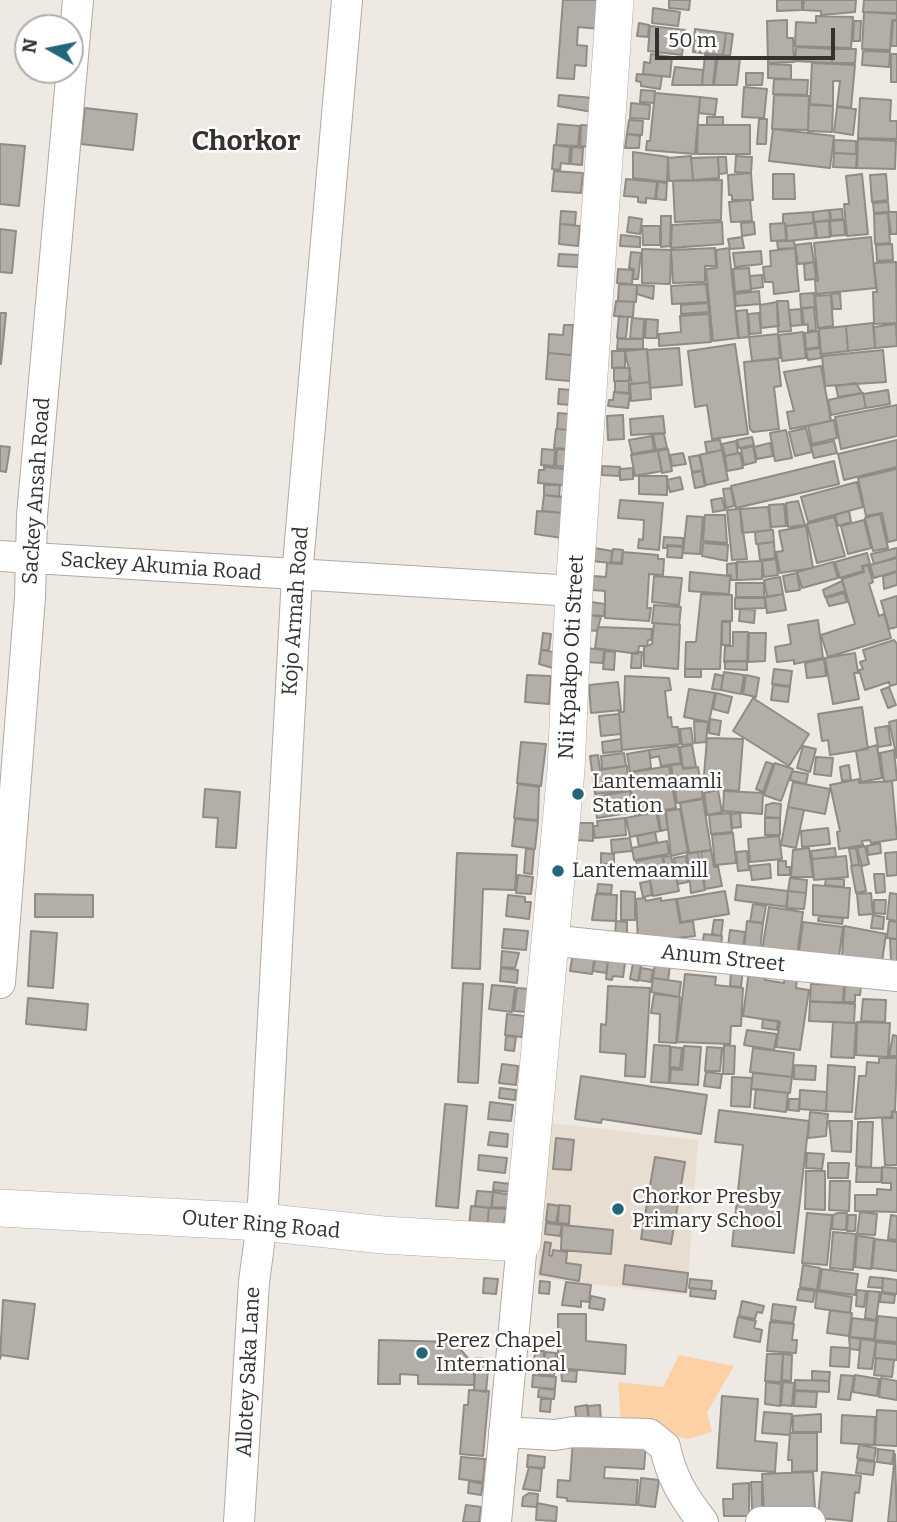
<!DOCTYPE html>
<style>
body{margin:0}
#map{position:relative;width:897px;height:1522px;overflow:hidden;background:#efe9e3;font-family:Bitter,serif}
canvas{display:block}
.north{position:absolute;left:14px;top:14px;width:70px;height:70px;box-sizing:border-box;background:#fff;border:2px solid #aeadac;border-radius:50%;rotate:279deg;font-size:19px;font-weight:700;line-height:28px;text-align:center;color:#34322f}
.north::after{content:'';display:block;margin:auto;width:24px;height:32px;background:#246679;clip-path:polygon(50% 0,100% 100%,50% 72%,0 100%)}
.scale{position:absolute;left:655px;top:28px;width:180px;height:32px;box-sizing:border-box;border:4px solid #34322f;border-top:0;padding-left:9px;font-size:21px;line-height:24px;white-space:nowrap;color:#34322f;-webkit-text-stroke:5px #fff;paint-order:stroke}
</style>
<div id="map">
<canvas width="897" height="1522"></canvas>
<div class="north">N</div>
<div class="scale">50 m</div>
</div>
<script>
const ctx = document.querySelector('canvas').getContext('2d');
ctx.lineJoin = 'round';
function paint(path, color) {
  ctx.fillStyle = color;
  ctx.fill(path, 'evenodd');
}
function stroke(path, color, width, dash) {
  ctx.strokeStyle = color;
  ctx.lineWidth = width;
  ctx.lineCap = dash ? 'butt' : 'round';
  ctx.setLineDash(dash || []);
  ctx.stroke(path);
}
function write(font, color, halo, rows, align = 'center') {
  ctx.font = font + ' Bitter,serif';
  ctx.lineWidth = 5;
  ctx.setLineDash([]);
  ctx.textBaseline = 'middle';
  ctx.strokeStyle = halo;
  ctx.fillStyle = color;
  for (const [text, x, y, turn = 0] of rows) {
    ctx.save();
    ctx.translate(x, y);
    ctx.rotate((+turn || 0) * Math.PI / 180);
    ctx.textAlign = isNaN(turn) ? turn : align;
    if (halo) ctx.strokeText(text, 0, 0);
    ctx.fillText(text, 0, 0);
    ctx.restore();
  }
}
paint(new Path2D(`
 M550 1123 698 1140 687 1295 537 1278Z`), '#e8ddd1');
paint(new Path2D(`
 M679 1355 734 1366 707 1412 712 1432 688 1439 621 1423 618 1382 663 1387Z`), '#fcd1a5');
const building = new Path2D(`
 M563 0H602L600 29 578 27 577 45 587 46 586 66 575 65 574 79 557 78Z
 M669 0H690L689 10 669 8Z
 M777 0H802V10L777 11Z
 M804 0H856L855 12 821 15V11L803 10Z
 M864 0H897V13L863 12Z
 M653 8 680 12 678 26 652 23Z
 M864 12 897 14V20H892L890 50 862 49Z
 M816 16 853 17 851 48 795 46 796 22 816 23Z
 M787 20V38H793L794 62 768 63 767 21Z
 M854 21H861L860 41H853Z
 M893 21H897V46H891Z
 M639 23 649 25 648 37 637 36Z
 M650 26 685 30 682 55 648 51Z
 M695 29 726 33 723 55 693 52Z
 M726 33 733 34 730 56 723 55Z
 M796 47 833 49 832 63 795 61Z
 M833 49H856L855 63H832Z
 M863 51 890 52 889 67 862 65Z
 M651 54 672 57 670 77 643 74 644 62 650 63Z
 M891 54H897V82H891Z
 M705 55 716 56 713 85H702Z
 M718 55 740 58 737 85H714Z
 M812 63 855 65 851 108 837 106 840 81H833V106L810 104Z
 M768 64 791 65V79L768 78Z
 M675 67 703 70 702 85H672Z
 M746 73H763L762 85H746Z
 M637 74 662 76 660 89 641 86V82L636 81Z
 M774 79 808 80 807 95 773 94Z
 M744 87 767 89 764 118 742 117Z
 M641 90 655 91 654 103 640 102Z
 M655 93 700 97 695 154 646 150 647 141H650Z
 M559 95 593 98 592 112 558 106Z
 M774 95 809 96 808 130 772 129Z
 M700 97 717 99 715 115 699 113Z
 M860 98 891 100 890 121H897V139L858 138Z
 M631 103 650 105 649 119 630 118Z
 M809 105 833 106 832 132 808 131Z
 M837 107 856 109 853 135 834 132Z
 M85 108 137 114 133 150 81 144Z
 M707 117H723V125H707Z
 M759 119H767L766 144H757Z
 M629 120 643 121 642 135 627 134Z
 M558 124 580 126 578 146 556 145Z
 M581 125 593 126 591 147 580 146Z
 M698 125H750V154H697Z
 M773 129 834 136 830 168 769 161Z
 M627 134 640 136 639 148H625Z
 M858 139 896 141 895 169 857 168Z
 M834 140 856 141V154L834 153Z
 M0 144 25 146 19 206 0 204Z
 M554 145 570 147 569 164 561 163 560 170 552 169Z
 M572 147 583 148 582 165 571 164Z
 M633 152 668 157 667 182 633 178Z
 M834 153 857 154 856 168 833 167Z
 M691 156 693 180 669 181 668 158Z
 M736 156 752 157 751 173 735 172Z
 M718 157H726L727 173 719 174Z
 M718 157 719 178 693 180 691 158Z
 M554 171 583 173 581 193 552 191Z
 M751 173 753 200H732V195H729L728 175Z
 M773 174H794L795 199H773Z
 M862 174 868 234 847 236 844 204H849L846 176Z
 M886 174 888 200 872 202 870 175Z
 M626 179 657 182 655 199 646 198V203L638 202V197L624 196Z
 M722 180 721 220 675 222 673 181Z
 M658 182 667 183 666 200 656 199Z
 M750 200 752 221 731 222 729 202Z
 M888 202 889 212 874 213 873 203Z
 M842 209 843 219 831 220 830 210Z
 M829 210 830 220 813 222V212Z
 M561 211 576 212 575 225 560 224Z
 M813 212 814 223 786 226 783 222V214Z
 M888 212H897V234H891Z
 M888 213 890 243 875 244 874 214Z
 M661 216H671L670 246 661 247Z
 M629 217 642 219 640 234 627 232Z
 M844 220 845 235 831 236 830 221Z
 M829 221 830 237 817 238 815 222Z
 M722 222 723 244 671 248 672 225Z
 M754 222 755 234 742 236 741 223Z
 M785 223 786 240 771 241 770 224Z
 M814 223 816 238 787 241 786 226Z
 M560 224 580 226 578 246 559 244Z
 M642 226H660V245H643Z
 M0 229 16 231 12 273 0 272Z
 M621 235 640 237V247L620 246Z
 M742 237 744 248 730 249 728 239Z
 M871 237 876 288 816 294 815 281H818L814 243Z
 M777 241H794L795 248 778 249Z
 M811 243 814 262 798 264 795 245Z
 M892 244 893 260 877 261 876 245Z
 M715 248 716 266H705V282L673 283 671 250Z
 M729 248 738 338 713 341 706 269 717 268 716 250Z
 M795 248 799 291 774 294 773 282H765L763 267 771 266 770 251Z
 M642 249 671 250 670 284 642 283Z
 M761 251 762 264 735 267 733 253Z
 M631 252 641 253 638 279H633L634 269 629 268Z
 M559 254 579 255 578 267 558 266Z
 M814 262 816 279 805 280 804 264Z
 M896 262 897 323 874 324 873 292H877L874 263Z
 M749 268 751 290 735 292 733 269Z
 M618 269 633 270 632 284 617 283Z
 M762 275 763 287 751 289 750 276Z
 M619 284 637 285 636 302 618 301Z
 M706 284 708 302 672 304 671 286Z
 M637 285 654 286 653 299 637 294Z
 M759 291 760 304 736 306 735 294Z
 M814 293 815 307 801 308 800 294Z
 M840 293 841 309H833L831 294Z
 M831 295 833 326 818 328 815 296Z
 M616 301 634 302 633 317 614 316Z
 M777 301H788L791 331 778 332Z
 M777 302 779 326 761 328 760 305Z
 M708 303 709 312 681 314V305Z
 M814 307 816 330 808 331V324L804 325 802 309Z
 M801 309 802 325 791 326 789 310Z
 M747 310 749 337 739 338 736 311Z
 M0 313H6L1 364H0Z
 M759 313 761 333 750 334 748 314Z
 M709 314 711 342 659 346V334L681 332 680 316Z
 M619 316 628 317 626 338H617Z
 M632 318 644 319 643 339 630 338Z
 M646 319 658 320 657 338H645Z
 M873 323 875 348 848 351 846 326Z
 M896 324 897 346 875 348 874 327Z
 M564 325H573L572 355 548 353 549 334 563 335Z
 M846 326 848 351 821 354 819 329Z
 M818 331 819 347 806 349 805 333Z
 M803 332 806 358 782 361 779 335Z
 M778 334 780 358 752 361 749 337Z
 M618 339H643V349H617Z
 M735 344 748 434 712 439 707 405 695 407 688 351Z
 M679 348 682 385 650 388 647 350Z
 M820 348 821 358 808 360 806 350Z
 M647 349 650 382 632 384 625 351Z
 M883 350 886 382 825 386 822 356Z
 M612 351H625V367L612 368Z
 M548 353 572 355 570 381 546 379Z
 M778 359 781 386 774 387 779 429 753 432 750 429 744 362Z
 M821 366 831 421 790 429 787 412 794 411 784 372Z
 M614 368H630L629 381H614Z
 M615 381H629V393L615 392Z
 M650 382 651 399 631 401 630 384Z
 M856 383 862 393 838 397 836 386Z
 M559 389 572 390 571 405 558 404Z
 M888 390 890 404 866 408 863 394Z
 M614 392 630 394 628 408 608 406 609 400H613Z
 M863 393 866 408 831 415 828 400Z
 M897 405V436L841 449 835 417Z
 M558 413 570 414 569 430 557 429Z
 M623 415 624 439 608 440 607 416Z
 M663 416 665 433 631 435 630 419Z
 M834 420 837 438 812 444 808 426Z
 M806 428 812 452 795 456 789 432Z
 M556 429 569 430 567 449 554 448Z
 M786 430 792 458 775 461 770 433Z
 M653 434H664L667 448 656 450Z
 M652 436 654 450 632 454 629 440Z
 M752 437 754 445 739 448 737 440Z
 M720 440 722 450 707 453 705 442Z
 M897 440V467L844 480 838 454Z
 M736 441 738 453 725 456 722 444Z
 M834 441 837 453 814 458 811 446Z
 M770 443 773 456 757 459 754 447Z
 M0 446 10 447 6 472 0 471Z
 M753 446 756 462 744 465 741 449Z
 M542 449 555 450 554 466 541 465Z
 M557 449 570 450 569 467 556 466Z
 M668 449 672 471 662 473 658 451Z
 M722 450 728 480 706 485 699 455Z
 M658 451 662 471 635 476 631 455Z
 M683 453 686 464 672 466 670 455Z
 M740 453 743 468 727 471 725 456Z
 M700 455 703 470 692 472 689 457Z
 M834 461 839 484 736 508 731 486Z
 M602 466 620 467 619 476 602 475Z
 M544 467 566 469 565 485 538 483 539 470H544Z
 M633 468V479L620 480V469Z
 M897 469V540L888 542 882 513 866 516 858 478Z
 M702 471 705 486 695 488 692 473Z
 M639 476H667V495L639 494Z
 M680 477 683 489 670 492 667 480Z
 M857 482 863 507 808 522 801 497Z
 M544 485H560L559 497 544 495Z
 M731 488 734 506 726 508 723 489Z
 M544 495 565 497 564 513 542 511Z
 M722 498 725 510 713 512 711 500Z
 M620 500 663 503 659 550 638 548 639 539 643 540 644 520 618 518Z
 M798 501 805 525 788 527 786 503Z
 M784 504 786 526 771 527 769 505Z
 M768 507 771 530 742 533 740 509Z
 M740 509 747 559 732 560 727 510Z
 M537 511 564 513 562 538 535 534Z
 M849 511 851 522 838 526 835 515Z
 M880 514 888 548 873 551 865 518Z
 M705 515H725L727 543 703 541Z
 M687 516 703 517 700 554 683 553Z
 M834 517 845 556 817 563 807 524Z
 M864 520 871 548 848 554 841 526Z
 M806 526 813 568 780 573 776 552 783 551 779 531Z
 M771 530H773L774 542 756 544 755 532Z
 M664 537 683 538V546L667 545V548H663Z
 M774 542 775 558 760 560 758 544Z
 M703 543 728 545 727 561 702 556Z
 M668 546 683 547 682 558 667 557Z
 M594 548 612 551 611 563 592 561Z
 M897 548V557L874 564 871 554Z
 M613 549 623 550 621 563 611 562Z
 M623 552 658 555V559H664L663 575 649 574 647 608H651L649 621 605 618V591L592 590 593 576 606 577 607 563 622 564Z
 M867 553 870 564 862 566 863 571 840 578 835 562Z
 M897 558V571L874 578 870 565Z
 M776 559 778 575 764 577 762 561Z
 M762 561V579L737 580V562Z
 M833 562 838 578 802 588 797 572Z
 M736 563 737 580H731V575H727V564Z
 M868 565 873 582 869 584 879 616 884 614 891 638 828 657 821 635 855 624 842 579 864 572 863 567Z
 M690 572 730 576 729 594 689 591Z
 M897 572V585L884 589 883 576Z
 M797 573 800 590 786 592 783 576Z
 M654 576 682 578 679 605 652 602Z
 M780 577 783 594 767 597 764 580Z
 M842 581 845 591 825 597 823 590Z
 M736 583H764V597H736Z
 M844 593 847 602 829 606 826 598Z
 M701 594 732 595V621H722L720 669H685L686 642H696Z
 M783 594 786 610 767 613 765 597Z
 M897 596V627L889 629 881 601Z
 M735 598H765V608L735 609Z
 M591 602 605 604 604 616 590 615Z
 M654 605 681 607 679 625 652 623Z
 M740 609 755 610 754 623 739 621Z
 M589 615 601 617 597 631 588 630Z
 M818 620 823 658 794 664V660L777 662 775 647 791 644 788 625Z
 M722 622H730V645H722Z
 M654 623 680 625 678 669 644 666V647L652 644Z
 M598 627 652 629 651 640H648L647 646H639L638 654 595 648Z
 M733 632H748L747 661 724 662 725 646H733Z
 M543 633 551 634 549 650H541Z
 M749 633H766L765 661 748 662Z
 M894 640 897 644V684L890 686 889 682 865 690 859 670 863 669 860 662 866 660 863 650Z
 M586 648 604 650 603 663 585 662Z
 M541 650 554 652 553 668 539 664Z
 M605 651 615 652 614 670 603 669Z
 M639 652H642L641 668H631L632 653Z
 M855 653 858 673H854L859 699 833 704 825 658Z
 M824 659 826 676 807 678 805 663Z
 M725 661H747V670L725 669Z
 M685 669H701V677H685Z
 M774 669 792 671 790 686 772 684Z
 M724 672 744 675 741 694 721 690Z
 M715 674 723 676 721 690 712 689Z
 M527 675 551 676 549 704 525 702Z
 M746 675 759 678 756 697 743 694Z
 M625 676 669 678 671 690 665 691 668 718 671 717 672 727H678L680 744 622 750 619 712H624Z
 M618 682 621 710 591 713 589 685Z
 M773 685 790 687 788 702 771 700Z
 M889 687 896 705 888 708 881 690Z
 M689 689 715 693 709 722 684 717Z
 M716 693 732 697 728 713 713 709Z
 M753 698 809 734 789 766 733 731Z
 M862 707 868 749 830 755 828 740 822 741 818 714Z
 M619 714 621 734 601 736 599 716Z
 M710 719 721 721 719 735 709 733Z
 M897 720V758L889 722Z
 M694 721 708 722 706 742 695 743Z
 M888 726 891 745 878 747 875 728Z
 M691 728 693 744 682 745 680 729Z
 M707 738 743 739 739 791 703 788Z
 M621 739 622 751 603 753 602 742Z
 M521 742 546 744 541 786 517 783Z
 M692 745 696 767 683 768 680 747Z
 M877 745 882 778 861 782 856 751Z
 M678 746 681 763 661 766 659 756 651 758 649 750Z
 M803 746 816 749 810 772 797 768Z
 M649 750 651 768 630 772 627 754Z
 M894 750 897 780 884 782 880 753Z
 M624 753 626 766 602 769 601 756Z
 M598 755 600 770 627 766 629 790 595 794 590 756Z
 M816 757 833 758 831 776 814 774Z
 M766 762 773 764 763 792 756 789Z
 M775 763 793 769 781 801 764 795Z
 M682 764 683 769 698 767 703 798 677 803 671 765Z
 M849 765 851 780 842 781 840 767Z
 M669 766 676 808 635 815 628 773Z
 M792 771 808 774 806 784 790 780Z
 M859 779V783L892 781 897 839 871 843 870 840 862 841 863 845 839 849 837 832 840 831 830 785Z
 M793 782 830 789 825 814 788 807Z
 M518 784 539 787 538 820 514 818Z
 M205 789 240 792 236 848 216 847 218 818 203 817Z
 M718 790 722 812 707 815 704 793Z
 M630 791 634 812 597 818 594 797Z
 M724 791 763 793 762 814 723 811Z
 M703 799 711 850 689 853 680 803Z
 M773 803 781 804 780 818 765 817 766 805Z
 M788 807 804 810 796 848 781 845Z
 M680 809 688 852 671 856 666 811Z
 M665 811 668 829 661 831 658 813Z
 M656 812 660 831 630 837 626 818Z
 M730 813 732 832 711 834 709 815Z
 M740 813 741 827 732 828 731 814Z
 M625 818 626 835 595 838 593 826H598L597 821Z
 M765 818H780V835H765Z
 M515 819 538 821 535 849 512 846Z
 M577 823H593V841L577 840Z
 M828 828 830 844 802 847 801 831Z
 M655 832 657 842 639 846 637 836Z
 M733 833 736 863 715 865 712 835Z
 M779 836 782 859 750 862 748 839Z
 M630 838 632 851 612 853 611 840Z
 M667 841 669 854 634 860 632 848Z
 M880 843 881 853 868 855 867 846Z
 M865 846 869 864 862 866 857 848Z
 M809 848 813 877H791L793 850Z
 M835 848 836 857 812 859 811 851Z
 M856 848 859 864 852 866 849 849Z
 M526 849H534L532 874 524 873Z
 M711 850 714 867 718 866 722 886 705 889 701 852Z
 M747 851 749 870 738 871 736 852Z
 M698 852 705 890 691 893 687 854Z
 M897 852V875L887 876 885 853Z
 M457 853 517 855 515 890 483 889 480 969 452 968Z
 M601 853 614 854V864H601Z
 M662 856 664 865 637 870 636 861Z
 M671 856 679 891 653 896 648 869 665 866 663 857Z
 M686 856 688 882 678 884 674 858Z
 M846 856 848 877 814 880 812 859Z
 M778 861H786V867H790V875H778Z
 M770 864 771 878 752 880 750 866Z
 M605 865H622V877L604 876Z
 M861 865 866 891 856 893 851 866Z
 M874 874H884L885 892 876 893Z
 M518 875 533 877 531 894 516 893Z
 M790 878 807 880 806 893 788 891Z
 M826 879H844V887L825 885Z
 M650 881 652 895 643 897 640 883Z
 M598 884 612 885 611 894 597 893Z
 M737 885 788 891 787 907 735 900Z
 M813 885 850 888 848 918 813 915Z
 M621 891 635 892V920H621Z
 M725 891 729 914 681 922 677 899Z
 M788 891 806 893 804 909 786 908Z
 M871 893 873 914 859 915 857 894Z
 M890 893 897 894V921L887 919Z
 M35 894 93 895V917H35Z
 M596 894 617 895 616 921 592 920Z
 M508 895 525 897V902H531L529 919 506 916Z
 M645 898 646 901 661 898V901L676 899 680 923 693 921 695 936 638 942 636 899Z
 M874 900H886L885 914 874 913Z
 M753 904 766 906 763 923 750 922Z
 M769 907 803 912 797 956 762 951Z
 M873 915 884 917 883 929 871 928Z
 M819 916 843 918 842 924 818 921Z
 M714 920H723L721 936 712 934Z
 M616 921 627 922V935L615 934Z
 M747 921 763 923 760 950 744 948Z
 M889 921 897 922V939L887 938Z
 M803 922 843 927 839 956 799 951Z
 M844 926 886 934 882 962 842 957Z
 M504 929 528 931 526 950 502 948Z
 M730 930 745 932 743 949 728 947Z
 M31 931 57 933 53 988 28 986Z
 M704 934 722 936 721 948 702 946Z
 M890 939H897V963L891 962Z
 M502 951 519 953 515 968 501 967Z
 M573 952 595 955 592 974 570 971Z
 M595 960 608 962 606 973 593 971Z
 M608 961 625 963 623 977 613 976 612 980 606 979Z
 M633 963 641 965 638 981 630 979Z
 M655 963 670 966 668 980 653 978Z
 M501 968 518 970 517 983 500 981Z
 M641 968 653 970 651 982 639 980Z
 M743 969 741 987 730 986 731 972Z
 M749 971 766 973 765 980 784 983 785 977 797 979 796 988 809 990 800 1050 776 1047 780 1022 743 1016Z
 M685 974 716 977 715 985 743 988 741 1026H731L730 1044 677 1042Z
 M653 978 681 982 679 997 651 992Z
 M463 983 483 984 478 1083 458 1082Z
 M811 984 844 985 843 1002H810Z
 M492 985 515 987 512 1012 489 1009Z
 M845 985 861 986 860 995H855V1002H844Z
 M608 986 650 988 645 1077 625 1076 626 1054 600 1052 601 1024 606 1025Z
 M517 988 529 989 526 1012 514 1011Z
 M654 994 680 997 676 1043 659 1042 660 1014 651 1013Z
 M28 998 88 1004 86 1030 26 1024Z
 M863 999 886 1000 885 1022 861 1021Z
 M810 1001 855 1004 854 1023 809 1021Z
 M507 1014 525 1016 522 1037 505 1035Z
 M763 1019 778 1021 777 1030 762 1028Z
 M833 1022 856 1023 854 1058 831 1057Z
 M857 1022 890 1023 888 1057 856 1055Z
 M747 1030 777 1034 774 1050 744 1045Z
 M893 1035 897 1036V1056H889Z
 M506 1036 516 1037 514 1051 505 1050Z
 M654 1045 670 1046 669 1083 651 1082Z
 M724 1045 735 1046 734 1074H723Z
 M684 1046 701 1047 698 1085 670 1083 671 1069 682 1070Z
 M671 1047 682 1048 680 1068 670 1067Z
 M707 1047 722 1048 720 1071H705Z
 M753 1048 794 1053 792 1077 750 1072Z
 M879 1058H897L895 1111H892L891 1117 855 1119 859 1076H866L867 1062 879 1063Z
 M502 1064 518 1066 516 1085 499 1083Z
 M794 1065 816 1066 815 1080 794 1079Z
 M828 1065 855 1067 852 1112 826 1111Z
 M706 1072 722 1074 720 1088 704 1086Z
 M753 1073 792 1077 790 1093 751 1089Z
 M581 1076 707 1095 701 1134 602 1119 601 1123 575 1119Z
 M732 1077 752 1078 750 1107 731 1106Z
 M500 1088 516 1090 515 1100 499 1098Z
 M756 1089 788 1093 786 1112 754 1108Z
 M800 1090 827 1092 826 1111 799 1109Z
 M789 1099H800L799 1111 788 1110Z
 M490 1102 513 1105 511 1121 488 1119Z
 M445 1104 467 1106 458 1208 436 1206Z
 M719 1110 809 1121 794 1253 732 1246 743 1145 715 1142Z
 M810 1112 828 1114 826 1136 808 1138Z
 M892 1112H897V1165H885L882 1118H893Z
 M829 1121H852L851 1152 832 1151Z
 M858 1122H873L871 1167 856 1166Z
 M490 1132 508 1134 507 1147 488 1145Z
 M556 1138 574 1140 571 1170 553 1169Z
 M807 1153 824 1154 822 1169 806 1168Z
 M479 1155 507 1158 505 1173 478 1170Z
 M655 1157 685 1162 671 1244 641 1239Z
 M828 1163H849L848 1178H828Z
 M857 1167 882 1168 881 1182H856Z
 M882 1167 897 1168V1212L855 1211V1195H877V1189L891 1190V1183H882Z
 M806 1171H825V1210L805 1209Z
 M830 1181H850L849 1211 829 1210Z
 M494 1182 511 1184 510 1192 493 1190Z
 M477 1191 493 1192 491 1208 475 1206Z
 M493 1192 512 1195 510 1208 492 1207Z
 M548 1204 559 1206 556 1223 546 1221Z
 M559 1205 570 1206 569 1224 558 1223Z
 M471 1206 489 1208 487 1229 469 1227Z
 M489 1208 508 1209 503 1224 487 1229Z
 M860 1212 877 1214 875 1235 857 1234Z
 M807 1213 832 1215 827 1265 802 1263Z
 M838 1213H847L846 1230 832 1229 833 1215Z
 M848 1215H856L855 1231H847Z
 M891 1215 897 1216V1240L888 1239Z
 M546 1223 562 1225 560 1236 545 1234Z
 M562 1225 613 1230 611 1254 561 1250Z
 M833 1232 856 1234 853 1270 830 1268Z
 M857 1236 874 1238 871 1269 855 1267Z
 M875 1239 897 1242V1271L872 1268Z
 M545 1242 551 1243 549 1255 552 1256 553 1250 567 1252 566 1263 581 1265 579 1281 540 1274Z
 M625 1265 688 1273 686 1292 623 1284Z
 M803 1265 820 1268 817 1290 800 1287Z
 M822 1269 858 1274 855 1295 819 1290Z
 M870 1277 883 1278 882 1288 868 1287Z
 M484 1278 498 1279 496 1294 483 1293Z
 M883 1278 897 1280V1294L882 1292Z
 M690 1279 712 1281 711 1290 689 1288Z
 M540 1281 550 1282 549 1294 539 1293Z
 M566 1282 591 1285 589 1302 581 1301V1307L562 1305Z
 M691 1288 716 1291 715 1299 690 1296Z
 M799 1289 815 1291 813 1302 797 1300Z
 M857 1290 866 1291 864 1307 856 1306Z
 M817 1291 852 1297 850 1313 815 1308Z
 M868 1291 880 1292 876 1320 865 1318Z
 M881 1293 895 1295 894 1303 880 1302Z
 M591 1296 605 1299 603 1310 589 1308Z
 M3 1300 35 1304 28 1359 1 1355 0 1359Z
 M742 1301 764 1306 762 1313 757 1312 755 1319 739 1316Z
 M773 1304 796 1307 793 1323 771 1320Z
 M830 1310 852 1313 849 1336 827 1333Z
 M558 1314H586V1341L626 1345 625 1374 558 1368Z
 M878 1316 897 1318V1342L875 1340Z
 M738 1317 756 1321 754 1328 762 1330 760 1342 734 1337Z
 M852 1318 876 1321 874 1339 850 1337Z
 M770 1322 794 1324 792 1340H797L796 1353 767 1351Z
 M849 1337 861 1339 859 1350 850 1349Z
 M861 1339 876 1341 872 1369 858 1368Z
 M379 1340 454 1342 474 1365V1385L418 1384V1375L400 1374V1384H378Z
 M876 1342 897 1344V1360L875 1358Z
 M831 1347 850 1348 849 1367 830 1366Z
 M535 1351H544L543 1365 534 1364Z
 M545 1352 556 1353 555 1366 544 1365Z
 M767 1354H783L781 1382 765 1381Z
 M783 1354 792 1355 791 1381 782 1380Z
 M476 1358 489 1359 486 1392 474 1390Z
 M876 1358 894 1360 892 1377 874 1375Z
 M539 1365 555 1366 554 1376 539 1374Z
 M561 1370 577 1371 576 1382 562 1381Z
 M812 1371 830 1372 829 1381 812 1380Z
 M533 1375 556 1377 555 1389 532 1387Z
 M841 1375 854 1376 850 1400 838 1399Z
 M855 1375 879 1379 877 1396 853 1392Z
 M881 1378 897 1381V1400L879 1397Z
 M795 1380 829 1381V1392L795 1390Z
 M766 1382 781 1384 780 1406 765 1404Z
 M783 1382 794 1383 792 1406 781 1405Z
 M539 1388 555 1390 554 1399 538 1397Z
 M469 1390 489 1391 483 1456 460 1454 464 1405H468Z
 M795 1391 817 1392 816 1407 794 1406Z
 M722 1396 758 1399 755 1441 777 1443 775 1472 717 1468Z
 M541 1399H551L550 1412 540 1411Z
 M587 1405 589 1425 577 1426 575 1407Z
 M600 1405 601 1423 589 1424 588 1406Z
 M877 1410 897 1411V1446L875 1445Z
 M764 1412 792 1414 790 1435 762 1433Z
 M821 1414V1432H793V1416Z
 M842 1415 875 1417 874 1445 841 1443Z
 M790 1433H817V1471L792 1472V1460H788Z
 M573 1439 646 1443 644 1469 605 1467 604 1478 638 1480 636 1505 567 1501V1498L557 1497 558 1480 570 1481Z
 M859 1445 876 1448 874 1461 857 1458Z
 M878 1449 894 1451 892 1464 877 1462Z
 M895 1454 897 1522H888Z
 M528 1455 545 1457 544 1468 527 1467Z
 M461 1457 485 1459 483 1482 459 1479Z
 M858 1460 875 1462 873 1475 856 1473Z
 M529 1467 542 1469 540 1491 523 1489Z
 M813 1472 815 1509 764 1511 762 1474Z
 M822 1472 861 1476 859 1493 855 1492 852 1521 818 1518Z
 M641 1478 659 1480 655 1507 638 1505Z
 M469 1481 483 1484 481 1495 468 1493Z
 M751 1482H762V1510H752Z
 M749 1483V1516H724L723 1499H733V1484Z
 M529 1493 538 1494 537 1507 522 1506 523 1497Z
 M537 1503 557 1507 556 1521 536 1520Z
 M466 1505 481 1507 479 1522H463Z`);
paint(building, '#b4aea8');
stroke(building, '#908b85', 2);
const minor = new Path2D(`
 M0 556 574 591
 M548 940 897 976
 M0 983 30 597 32 516 78 0
 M504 1432 555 1435 573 1432 649 1434 665 1447C671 1477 684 1498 703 1522
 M239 1522 254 1282 262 1222 297 576 347 0
 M496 1522 522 1243
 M761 1522H810`);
const tertiary = new Path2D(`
 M0 1208 262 1222 383 1235 522 1243 566 770 574 591 615 0`);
stroke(minor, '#b0aaa4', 32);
stroke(tertiary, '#b0aaa4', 38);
stroke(minor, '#fff', 30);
stroke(tertiary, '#fff', 37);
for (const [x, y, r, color] of [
 [578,794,7,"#246679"],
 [558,871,7,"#246679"],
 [618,1209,7,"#246679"],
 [422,1353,7,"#246679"]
]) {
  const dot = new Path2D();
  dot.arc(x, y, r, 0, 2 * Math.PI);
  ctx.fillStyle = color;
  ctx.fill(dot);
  stroke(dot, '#fff', 2.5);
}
write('21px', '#34322f', '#fff', [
 ["Sackey Ansah Road",37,491,-86],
 ["Sackey Akumia Road",161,567,4],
 ["Kojo Armah Road",296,611,-86],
 ["Nii Kpakpo Oti Street",572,657,-87],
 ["Anum Street",723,959,6],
 ["Outer Ring Road",261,1225,5],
 ["Allotey Saka Lane",249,1372,-87]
]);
write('21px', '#34322f', '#fff', [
 ["Lantemaamli",592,782],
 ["Station",592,806],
 ["Lantemaamill",572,871],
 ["Chorkor Presby",632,1197],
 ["Primary School",632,1221],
 ["Perez Chapel",436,1341],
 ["International",436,1365]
], 'left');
write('bold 28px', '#34322f', '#fff', [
 ["Chorkor",246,142]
]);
</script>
